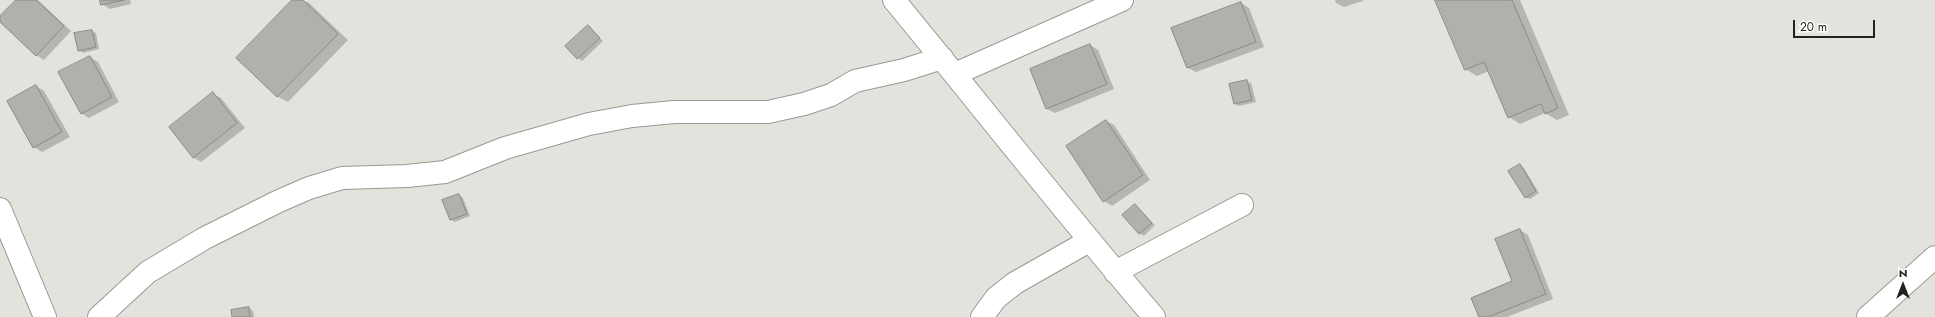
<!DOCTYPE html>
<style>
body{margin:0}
#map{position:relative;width:1935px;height:317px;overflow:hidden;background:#e3e3de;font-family:Jost,sans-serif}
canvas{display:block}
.north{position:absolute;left:1883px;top:265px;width:40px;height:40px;-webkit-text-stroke:3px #fffffe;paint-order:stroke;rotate:0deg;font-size:11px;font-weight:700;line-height:16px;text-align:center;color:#222220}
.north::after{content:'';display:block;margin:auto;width:14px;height:18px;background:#222220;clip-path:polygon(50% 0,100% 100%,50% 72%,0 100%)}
.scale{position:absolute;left:1793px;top:20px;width:82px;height:18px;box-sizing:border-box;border:2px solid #222220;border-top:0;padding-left:5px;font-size:12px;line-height:14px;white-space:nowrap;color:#222220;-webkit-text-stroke:3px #fffffe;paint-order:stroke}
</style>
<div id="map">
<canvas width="1935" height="317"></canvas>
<div class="north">N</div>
<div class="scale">20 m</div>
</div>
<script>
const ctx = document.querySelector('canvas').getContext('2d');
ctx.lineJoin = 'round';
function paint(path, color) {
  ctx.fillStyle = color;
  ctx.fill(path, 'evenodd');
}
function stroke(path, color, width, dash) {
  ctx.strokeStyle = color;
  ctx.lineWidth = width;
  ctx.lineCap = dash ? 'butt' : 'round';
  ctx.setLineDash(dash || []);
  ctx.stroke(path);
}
paint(new Path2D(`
 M17 0H38L71 31 44 60 36 55 0 21V18Z
 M101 0H130L131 4 110 9 102 4Z
 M293 0 308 2 348 40 288 102 278 97 237 58Z
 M1335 0H1363V1L1344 7 1336 3Z
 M1436 0H1520L1569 115 1557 120 1545 113 1520 124 1509 117 1489 71 1477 76 1465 69Z
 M1241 3 1249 8 1264 47 1196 72 1188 68Z
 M589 27 603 41 582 61 578 58Z
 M92 31 96 33 99 49 83 53 79 50Z
 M1090 45 1098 50 1114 89 1055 113 1047 109Z
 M90 57 98 62 119 102 89 118 81 113Z
 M1246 81 1251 83 1256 102 1239 106 1235 104Z
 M36 86 44 91 70 137 42 152 34 147Z
 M213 94 221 98 245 128 201 162 193 157Z
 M1106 121 1114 125 1150 180 1112 206 1104 201Z
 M1520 165 1524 168 1539 193 1530 199 1525 197Z
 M459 195 463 198 470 216 455 222 451 220Z
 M1135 206 1155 225 1144 236 1139 233Z
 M1520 230 1528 235 1553 299 1507 317H1480L1514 282Z
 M249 308 253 311 254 317H233Z`), '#0003');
const building = new Path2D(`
 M16 0H36L64 26 36 56 0 22V16Z
 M100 0H124L101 5Z
 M292 0H303L338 34 277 97 236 58Z
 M1435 0H1512L1558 108 1545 114 1541 104 1508 118 1484 62 1465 70Z
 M1241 2 1256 42 1187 68 1171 28Z
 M588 25 600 38 577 59 565 46Z
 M92 30 96 47 78 51 74 33Z
 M1090 44 1107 84 1046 109 1030 69Z
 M90 56 112 97 81 114 58 72Z
 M1247 80 1252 100 1234 104 1229 84Z
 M36 85 62 132 33 148 7 101Z
 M213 92 237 123 193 158 169 127Z
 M1106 120 1143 175 1103 202 1066 146Z
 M1520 164 1536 191 1525 198 1508 171Z
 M459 194 467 214 450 220 442 200Z
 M1135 204 1152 223 1139 234 1122 215Z
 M1520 229 1546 294 1488 317H1479L1471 298 1512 281 1495 239Z
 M249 307 250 317H232L231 310Z`);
paint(building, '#b1b1ac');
stroke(building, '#8a8a85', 1);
const minor = new Path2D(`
 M894 0C981 106 1065 213 1154 317
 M955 74 1122 0
 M0 209 45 317
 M1115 272 1242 205
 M99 317 148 272 205 238 279 201 309 188 342 178 407 176 445 172 505 148 589 124 632 116 674 112H768L804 104 831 95 855 81 904 70 942 58
 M982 317 996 298 1015 283 1089 241
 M1868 317 1935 257`);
stroke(minor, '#999994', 24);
stroke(minor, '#fff', 22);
</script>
